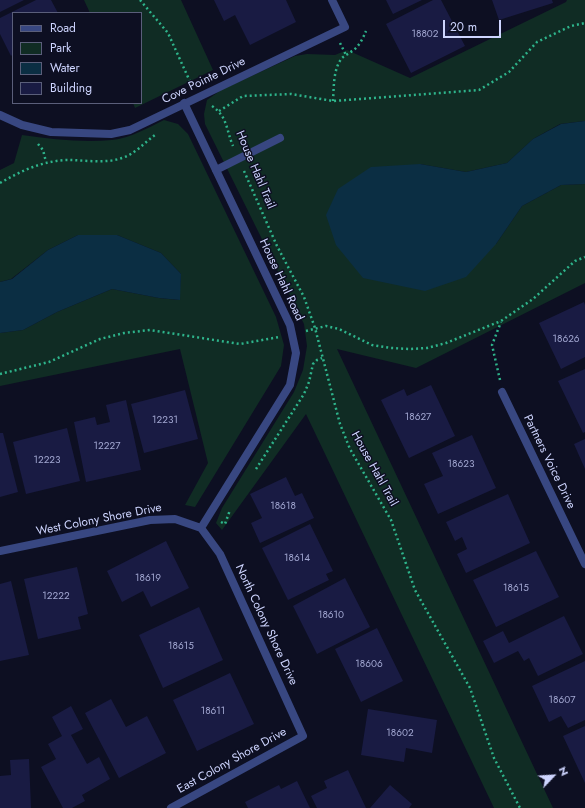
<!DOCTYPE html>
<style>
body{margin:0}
#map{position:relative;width:585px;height:808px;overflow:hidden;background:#0d0f22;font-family:Jost,sans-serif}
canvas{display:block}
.legend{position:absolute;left:12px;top:12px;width:130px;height:92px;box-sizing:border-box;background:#0d0f22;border:1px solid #5a5e7a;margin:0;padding:5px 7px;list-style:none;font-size:12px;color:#ced5ff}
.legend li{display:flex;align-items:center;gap:8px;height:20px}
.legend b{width:20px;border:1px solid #5a5e7a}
.north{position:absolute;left:533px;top:756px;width:40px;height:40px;-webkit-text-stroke:3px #0d0f22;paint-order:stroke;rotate:65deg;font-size:11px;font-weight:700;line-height:16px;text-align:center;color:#ced5ff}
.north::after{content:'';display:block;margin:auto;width:14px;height:18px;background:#ced5ff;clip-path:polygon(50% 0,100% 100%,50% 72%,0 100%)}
.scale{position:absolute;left:443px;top:20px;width:58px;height:18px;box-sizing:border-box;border:2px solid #ced5ff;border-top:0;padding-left:5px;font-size:12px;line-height:14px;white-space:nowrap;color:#ced5ff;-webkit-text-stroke:3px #0d0f22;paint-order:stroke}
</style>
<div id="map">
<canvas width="585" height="808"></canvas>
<ul class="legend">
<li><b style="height:5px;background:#384781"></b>Road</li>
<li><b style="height:11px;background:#102c24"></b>Park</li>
<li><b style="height:11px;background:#0b2e43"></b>Water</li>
<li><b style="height:11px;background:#191b43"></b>Building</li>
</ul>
<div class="north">N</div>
<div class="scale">20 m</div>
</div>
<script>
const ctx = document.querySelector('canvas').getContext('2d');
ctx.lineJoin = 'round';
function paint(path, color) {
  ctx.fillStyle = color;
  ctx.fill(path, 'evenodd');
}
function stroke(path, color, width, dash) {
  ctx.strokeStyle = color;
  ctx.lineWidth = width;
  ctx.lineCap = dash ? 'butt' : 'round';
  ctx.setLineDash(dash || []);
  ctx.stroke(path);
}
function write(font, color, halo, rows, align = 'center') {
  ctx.font = font + ' Jost,sans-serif';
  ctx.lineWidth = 3;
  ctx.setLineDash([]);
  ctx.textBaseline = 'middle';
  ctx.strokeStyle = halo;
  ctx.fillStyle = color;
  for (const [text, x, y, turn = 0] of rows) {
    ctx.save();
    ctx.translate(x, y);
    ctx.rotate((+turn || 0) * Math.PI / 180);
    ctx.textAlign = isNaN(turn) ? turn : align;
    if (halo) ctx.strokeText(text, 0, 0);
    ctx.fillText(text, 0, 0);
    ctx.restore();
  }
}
paint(new Path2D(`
 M84 0H181L213 70 135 108 133 103H141V13H90Z
 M567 0H585V121L560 124 533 139 507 163 466 172 420 164 496 244 522 206 561 185 585 184V283L416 368 337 349 553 808H494L306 414 222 530 216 523 222 508 294 392 303 370 307 346 304 324 205 124 204 114 207 100 221 90 295 56 307 54 335 55 347 50 410 78 566 2Z
 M164 120 178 124 188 134 276 317 284 345 281 366 195 507 185 505 208 463 180 349 0 386V333L23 330 57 312 112 289 159 298 179 300 181 274 161 253 117 235H78L48 250 11 279 0 282V170L14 163 22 135C52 139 82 143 112 140 130 138 148 128 164 120Z`), '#102c24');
paint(new Path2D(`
 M585 121V184L561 185 522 206 496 244 466 277 425 291 363 278 336 245 326 215 338 189 371 167 420 164 466 172 507 163 533 139 561 124Z
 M78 235H117L161 253 181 274 180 300 159 298 112 289 57 312 23 330 0 333V282L12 279 48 250Z`), '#0b2e43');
paint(new Path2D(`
 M0 0H24L0 12Z
 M36 0H51L58 13H13V54L11 56 0 34V18Z
 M214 0H286L296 22 250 45 235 15 224 21Z
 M386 0H422L393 14Z
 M433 0H441L465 46 411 73 386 24Z
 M492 0H552L553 3 499 20Z
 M584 302 585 305V357L561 369 539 323Z
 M585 369V432L583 433 558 381Z
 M431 385 455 436 409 458 381 400 404 389 407 396Z
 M185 390 198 439 144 453 131 404Z
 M126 400 141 470 86 482 74 422 95 417 97 425 110 422 106 405Z
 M67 428 80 481 26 494 13 442Z
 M0 433H3L18 492 0 497Z
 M472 435 496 488 438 514 424 484 443 476 432 453Z
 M585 439V469L574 444Z
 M286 477 295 496 302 493 314 518 260 543 251 523 262 518 250 494Z
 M508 494 530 543 466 573 457 554 467 549 462 537 455 541 446 522Z
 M310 524 333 571 326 574 329 580 288 600 262 548Z
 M166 541 189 588 151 607 143 591 122 602 107 571Z
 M536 551 559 597 496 627 473 580Z
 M77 567 88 614 78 617 81 629 38 639 24 579Z
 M345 578 370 627 317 654 293 606Z
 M11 581 29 655 0 661V584Z
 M199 607 223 660 163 688 139 635Z
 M564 616 583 654 538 676 529 658 524 661 518 651 494 663 483 641 503 631 509 643Z
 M377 628 403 681 361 702 335 649Z
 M585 661V720L568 728 561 716 549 722 532 686Z
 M230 673 254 724 197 751 173 700Z
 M111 699 126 727 147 716 166 753 119 778 85 713Z
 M71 706 83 729 71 735 87 764 99 757 110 779 82 795 85 801 72 808H63L41 767 56 759 48 744 62 736 52 717Z
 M368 709 437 720 432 753 406 748 404 762 361 755Z
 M585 726V783L563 736Z
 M29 759 31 808H0V776L11 775 10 760Z
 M348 770 366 808H317L311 796 327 788 324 781Z
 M297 781 310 808H248L245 802 279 785 281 789Z
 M390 785 412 804 409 808H370Z`), '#191b43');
stroke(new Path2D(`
 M140 0 168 33 192 86
 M340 43 346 55
 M333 101C334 87 333 69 342 58 345 55 349 54 352 51 359 47 363 38 366 31
 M212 106C228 117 226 130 233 146
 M219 111 243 96 291 94 333 101 479 90 509 72 537 42 571 26 585 23
 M38 144 43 150 46 162
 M244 171 277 246 304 297 315 328 340 424 350 449 391 520 415 590 470 688 494 758 520 808
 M0 183C21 171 42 161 67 160 85 160 105 164 122 158 135 154 144 143 155 135
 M306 331 326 326 339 329 372 345 391 348 410 349 427 348 446 343 501 321 533 299 575 261 585 257
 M0 374 49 362 100 339 124 333 150 330 240 344 279 337
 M500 380 492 345 501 322
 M256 469 304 394 309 382 313 364 317 360 322 358
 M221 522 225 524 230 510`), '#2eb48b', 2.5, [2, 3]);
stroke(new Path2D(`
 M216 170 280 138`), '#384781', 8);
stroke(new Path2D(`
 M184 103 290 325 296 353 290 385 201 528
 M0 115 22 125 51 132 111 134 130 130 345 27 332 0
 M502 392 585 564
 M0 551 150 520 175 519 201 528
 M171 808 303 736 220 554 201 528`), '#384781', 8);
write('10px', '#a1a6d0', null, [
 ["18802",425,35],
 ["18626",566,340],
 ["18627",418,418],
 ["12231",165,421],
 ["12227",107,447],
 ["12223",47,461],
 ["18623",461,465],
 ["18618",283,507],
 ["18614",297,559],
 ["18619",148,579],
 ["18615",516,589],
 ["12222",56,597],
 ["18610",331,616],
 ["18615",181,647],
 ["18606",369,665],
 ["18607",562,701],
 ["18611",213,712],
 ["18602",400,734]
]);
write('12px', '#ced5ff', '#0d0f22', [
 ["Cove Pointe Drive",204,81,-26],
 ["House Hahl Trail",255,170,67],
 ["House Hahl Road",281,280,65],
 ["Partners Voice Drive",549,462,64],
 ["House Hahl Trail",374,469,61],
 ["West Colony Shore Drive",99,520,-11],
 ["North Colony Shore Drive",266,625,65],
 ["East Colony Shore Drive",232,761,-29]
]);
</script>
